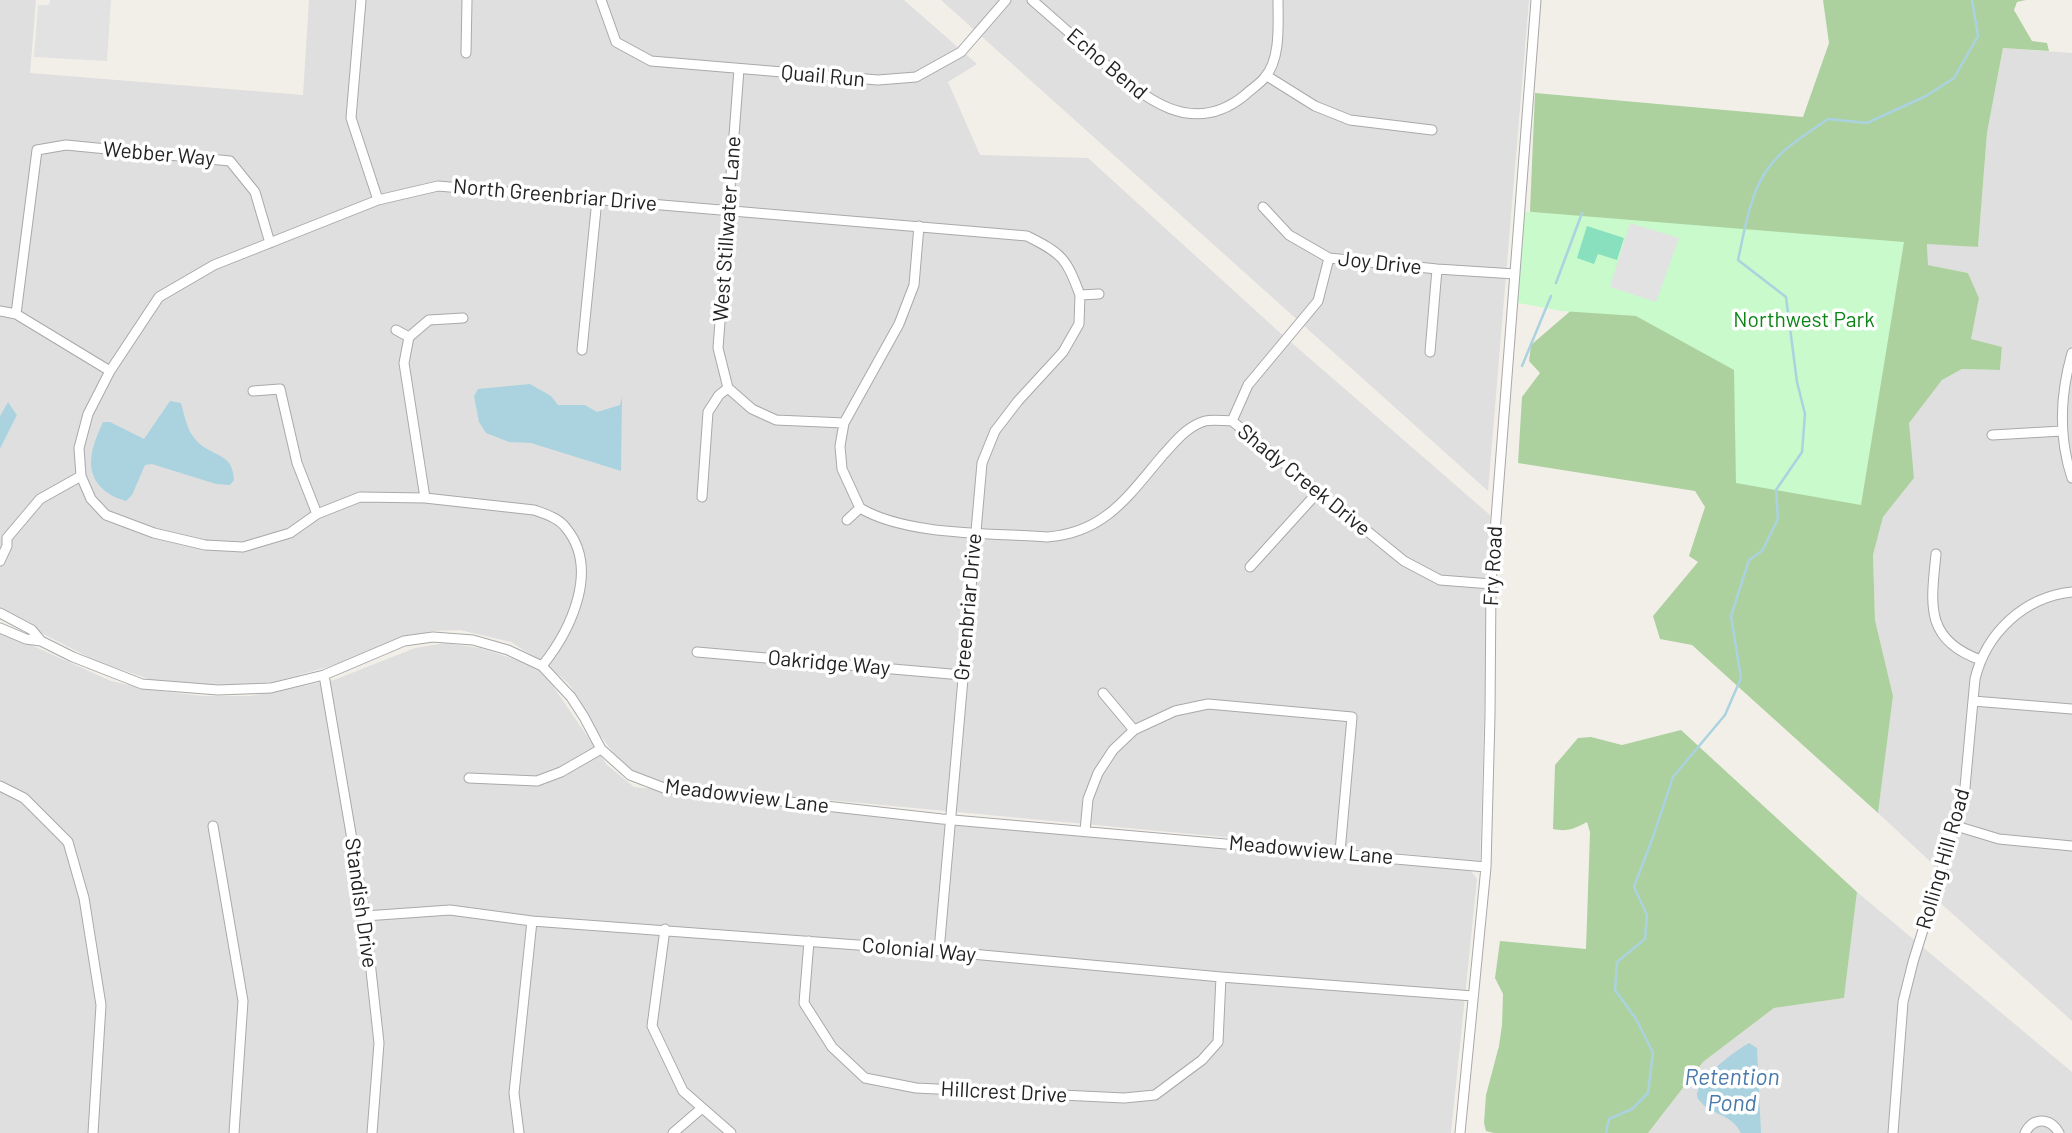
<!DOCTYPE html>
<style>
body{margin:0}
canvas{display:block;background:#f2efe9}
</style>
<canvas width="2072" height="1133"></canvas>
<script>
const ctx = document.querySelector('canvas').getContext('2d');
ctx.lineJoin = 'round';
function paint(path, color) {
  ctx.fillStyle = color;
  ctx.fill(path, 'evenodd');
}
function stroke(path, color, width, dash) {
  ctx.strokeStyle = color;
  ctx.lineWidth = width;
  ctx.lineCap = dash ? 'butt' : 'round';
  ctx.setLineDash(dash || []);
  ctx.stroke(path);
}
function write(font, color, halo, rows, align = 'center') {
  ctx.font = font + ' Barlow,sans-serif';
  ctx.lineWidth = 7;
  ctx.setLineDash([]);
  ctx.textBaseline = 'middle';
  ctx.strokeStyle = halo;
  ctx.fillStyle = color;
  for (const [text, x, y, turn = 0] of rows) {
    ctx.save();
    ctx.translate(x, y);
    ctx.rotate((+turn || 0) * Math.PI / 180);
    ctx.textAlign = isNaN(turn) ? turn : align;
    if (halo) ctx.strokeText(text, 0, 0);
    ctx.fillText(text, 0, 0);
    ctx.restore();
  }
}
paint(new Path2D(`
 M0 0H36L30 73 303 95 309 0H904L977 64 948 82 980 155 1088 158 1277 330 1490 515 1480 861 679 786 641 776 619 761 592 724 569 684 548 666 511 642 460 630 432 631 393 643 348 661 271 683 209 685 152 680 96 661 0 612V449L17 415 8 402 0 416Z
 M941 0H1529L1488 491Z
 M2003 48 2072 53V1021L1927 891 1934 865 1878 813 1893 696 1875 620 1873 555 1883 517 1914 478 1908 423 1942 380 1962 369 2000 370 2002 347 1970 340 1979 298 1968 273 1928 265 1927 243 1978 247 1987 133Z
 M0 631 111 681 151 690 203 696H250L334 680 415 648 445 643 480 648 517 660 544 673 607 765 634 787 1471 871 1477 879 1451 1133H0Z
 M1857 892 2072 1072V1133H1648L1703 1062 1774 1008 1844 998Z`), '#e0dfdf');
paint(new Path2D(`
 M1823 0H2026L2017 2 2014 10 2032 41 2047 43 2049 51 2003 48 1987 133 1978 247 1927 244 1928 265 1968 273 1979 298 1971 339 2002 347 2000 370 1962 369 1942 380 1909 423 1914 478 1883 517 1873 555 1875 620 1893 696 1878 813 1692 645 1660 639 1653 616 1698 562 1689 556 1705 507 1695 491 1518 463 1522 397 1540 373 1529 361 1531 345 1582 301 1541 225 1530 211 1535 93 1803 117 1829 43Z
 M1681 730 1857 892 1844 998 1774 1008 1703 1062 1648 1133H1494L1486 1131 1484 1123 1486 1095 1499 1046 1502 1025 1503 994 1495 978 1500 941 1586 949 1590 832 1587 822C1574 829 1567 832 1553 829L1555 765 1578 738 1591 737 1622 745Z`), '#add19e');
paint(new Path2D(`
 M1520 211 1904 242 1861 505 1736 483 1734 370 1636 316 1562 311 1513 302Z`), '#c8facc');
paint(new Path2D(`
 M1587 226 1624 238 1617 260 1598 254 1594 264 1577 258Z`), '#88e0be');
paint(new Path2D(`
 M50 0H111L107 61 34 57 38 5H49Z
 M1630 223 1679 238 1656 302 1610 287Z`), '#e2e2e2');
paint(new Path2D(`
 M530 384 551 396 558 405H585L597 412 620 405 622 397 621 471 531 443 509 442 486 433 479 422 474 396 478 389Z
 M170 401 181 403C184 414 187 430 195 439 211 458 233 451 234 480L230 485 216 484 152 464 145 465 132 495 126 501C118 499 112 496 105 491 82 472 92 446 103 422H110L144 439Z
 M8 402 17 415 0 449V416Z
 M1749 1043 1757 1048 1761 1133H1741C1731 1113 1710 1115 1699 1100 1687 1085 1738 1049 1749 1043Z`), '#aad3df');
stroke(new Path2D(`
 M1556 283 1582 213
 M1522 366 1551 296
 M1606 1133 1609 1119 1632 1109 1648 1093 1653 1053 1636 1019 1615 990 1617 962 1645 939 1647 915 1634 887 1653 837 1673 777 1725 715 1741 678 1731 616 1749 560 1762 551 1778 519 1776 490 1802 452 1805 414 1797 382 1786 297 1738 260C1744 233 1749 200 1763 176 1777 151 1805 135 1828 119L1867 123 1926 96 1954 78 1978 36 1972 0`), '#aad3df', 2.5);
const minor = new Path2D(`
 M361 0 351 118 378 200
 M601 0 616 42 651 61 878 80 916 77 961 52 1006 0
 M1032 0C1054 19 1075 38 1097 57 1139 93 1189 141 1245 95 1251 89 1260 84 1265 77 1281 59 1278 23 1278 0
 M466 53 467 0
 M1267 76 1315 106 1350 120 1432 130
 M1263 207 1289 235 1329 258 1437 269 1515 274
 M0 311 16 314 110 371
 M16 314 37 150 66 145 230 161 255 192 270 243
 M396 330 409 337 429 320 463 318
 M409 337 404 363 425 498
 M582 350 597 199
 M1430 352 1437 269
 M2072 353C2060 395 2058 436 2072 478
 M728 388 718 348 739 69
 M728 388 752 409 776 420 844 423
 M253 391 280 389 297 463 317 514
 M1232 421 1248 385 1318 301 1329 258
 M1992 435 2062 431
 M702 497 708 412 719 395 728 388
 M860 508C907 536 992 533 1047 537 1105 533 1129 495 1163 455 1176 441 1186 427 1205 421 1213 419 1224 421 1232 421L1404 561 1440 580 1491 584
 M847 520 860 508 842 469 840 446 844 423 899 324 914 285 919 226
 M1936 554C1931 604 1924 640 1981 660
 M0 561 7 546V538L40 499 81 476
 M1250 567 1317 493
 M0 613 32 630 41 641
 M0 628 26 639 41 641 73 657 142 684 218 690 271 688 324 675 404 641 433 637 473 640 508 650 542 666 571 697 584 717 601 749 630 775 664 788 942 819 1486 867
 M697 652 962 675
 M542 666C571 630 600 569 566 528 559 518 545 514 534 510L425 498 360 497 317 514 290 533 243 547 205 545 154 533 106 515 91 499 81 476 79 448 88 414 110 371 159 297 214 265 378 200 438 186 1027 236C1063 254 1066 258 1080 295L1099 294
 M324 675 365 916 379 1043 372 1133
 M1103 693 1134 730
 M1973 701 2072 709
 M469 778 537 781 561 772 601 749
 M0 786 24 798 68 842 84 898 101 1005 93 1133
 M213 826 243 1001 234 1133
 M1956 826 1999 839 2072 846
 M1085 831 1088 799 1098 773 1113 750 1134 730 1175 711 1208 704 1352 717 1340 852
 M365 916 450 910 532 921 939 951 1221 977 1473 996
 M665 929 652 1026 683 1091 731 1133
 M809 941 804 1003 832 1047 865 1078 916 1088 1124 1098 1155 1095 1202 1060 1218 1042 1221 977
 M939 951 982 463 995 431 1018 401 1063 352 1079 324 1080 295
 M519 1133 514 1093 532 921
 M673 1133 702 1108
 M1460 1133 1486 867 1490 715 1491 584 1536 0
 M1893 1133 1903 1002 1913 962 1964 798 1975 679C1986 633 2024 597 2072 592
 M2025 1133C2033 1117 2050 1117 2059 1133`);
stroke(minor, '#a9a9a9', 11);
stroke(minor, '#fff', 9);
write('21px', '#222', '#fff', [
 ["Echo Bend",1107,64,40],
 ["Quail Run",823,76,5],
 ["Webber Way",159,154,5],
 ["North Greenbriar Drive",555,195,5],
 ["West Stillwater Lane",727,229,-86],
 ["Joy Drive",1380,263,6],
 ["Shady Creek Drive",1304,480,39],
 ["Fry Road",1493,566,-87],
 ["Greenbriar Drive",968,607,-85],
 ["Oakridge Way",829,663,5],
 ["Meadowview Lane",747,796,7],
 ["Meadowview Lane",1311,850,5],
 ["Rolling Hill Road",1943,859,-74],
 ["Standish Drive",361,903,82],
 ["Colonial Way",919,950,5],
 ["Hillcrest Drive",1004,1092,3]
]);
write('21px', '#0c8416', '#fff', [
 ["Northwest Park",1804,320]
]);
write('italic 23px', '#4a7aab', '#fff', [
 ["Retention",1732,1077],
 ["Pond",1732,1103]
]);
</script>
